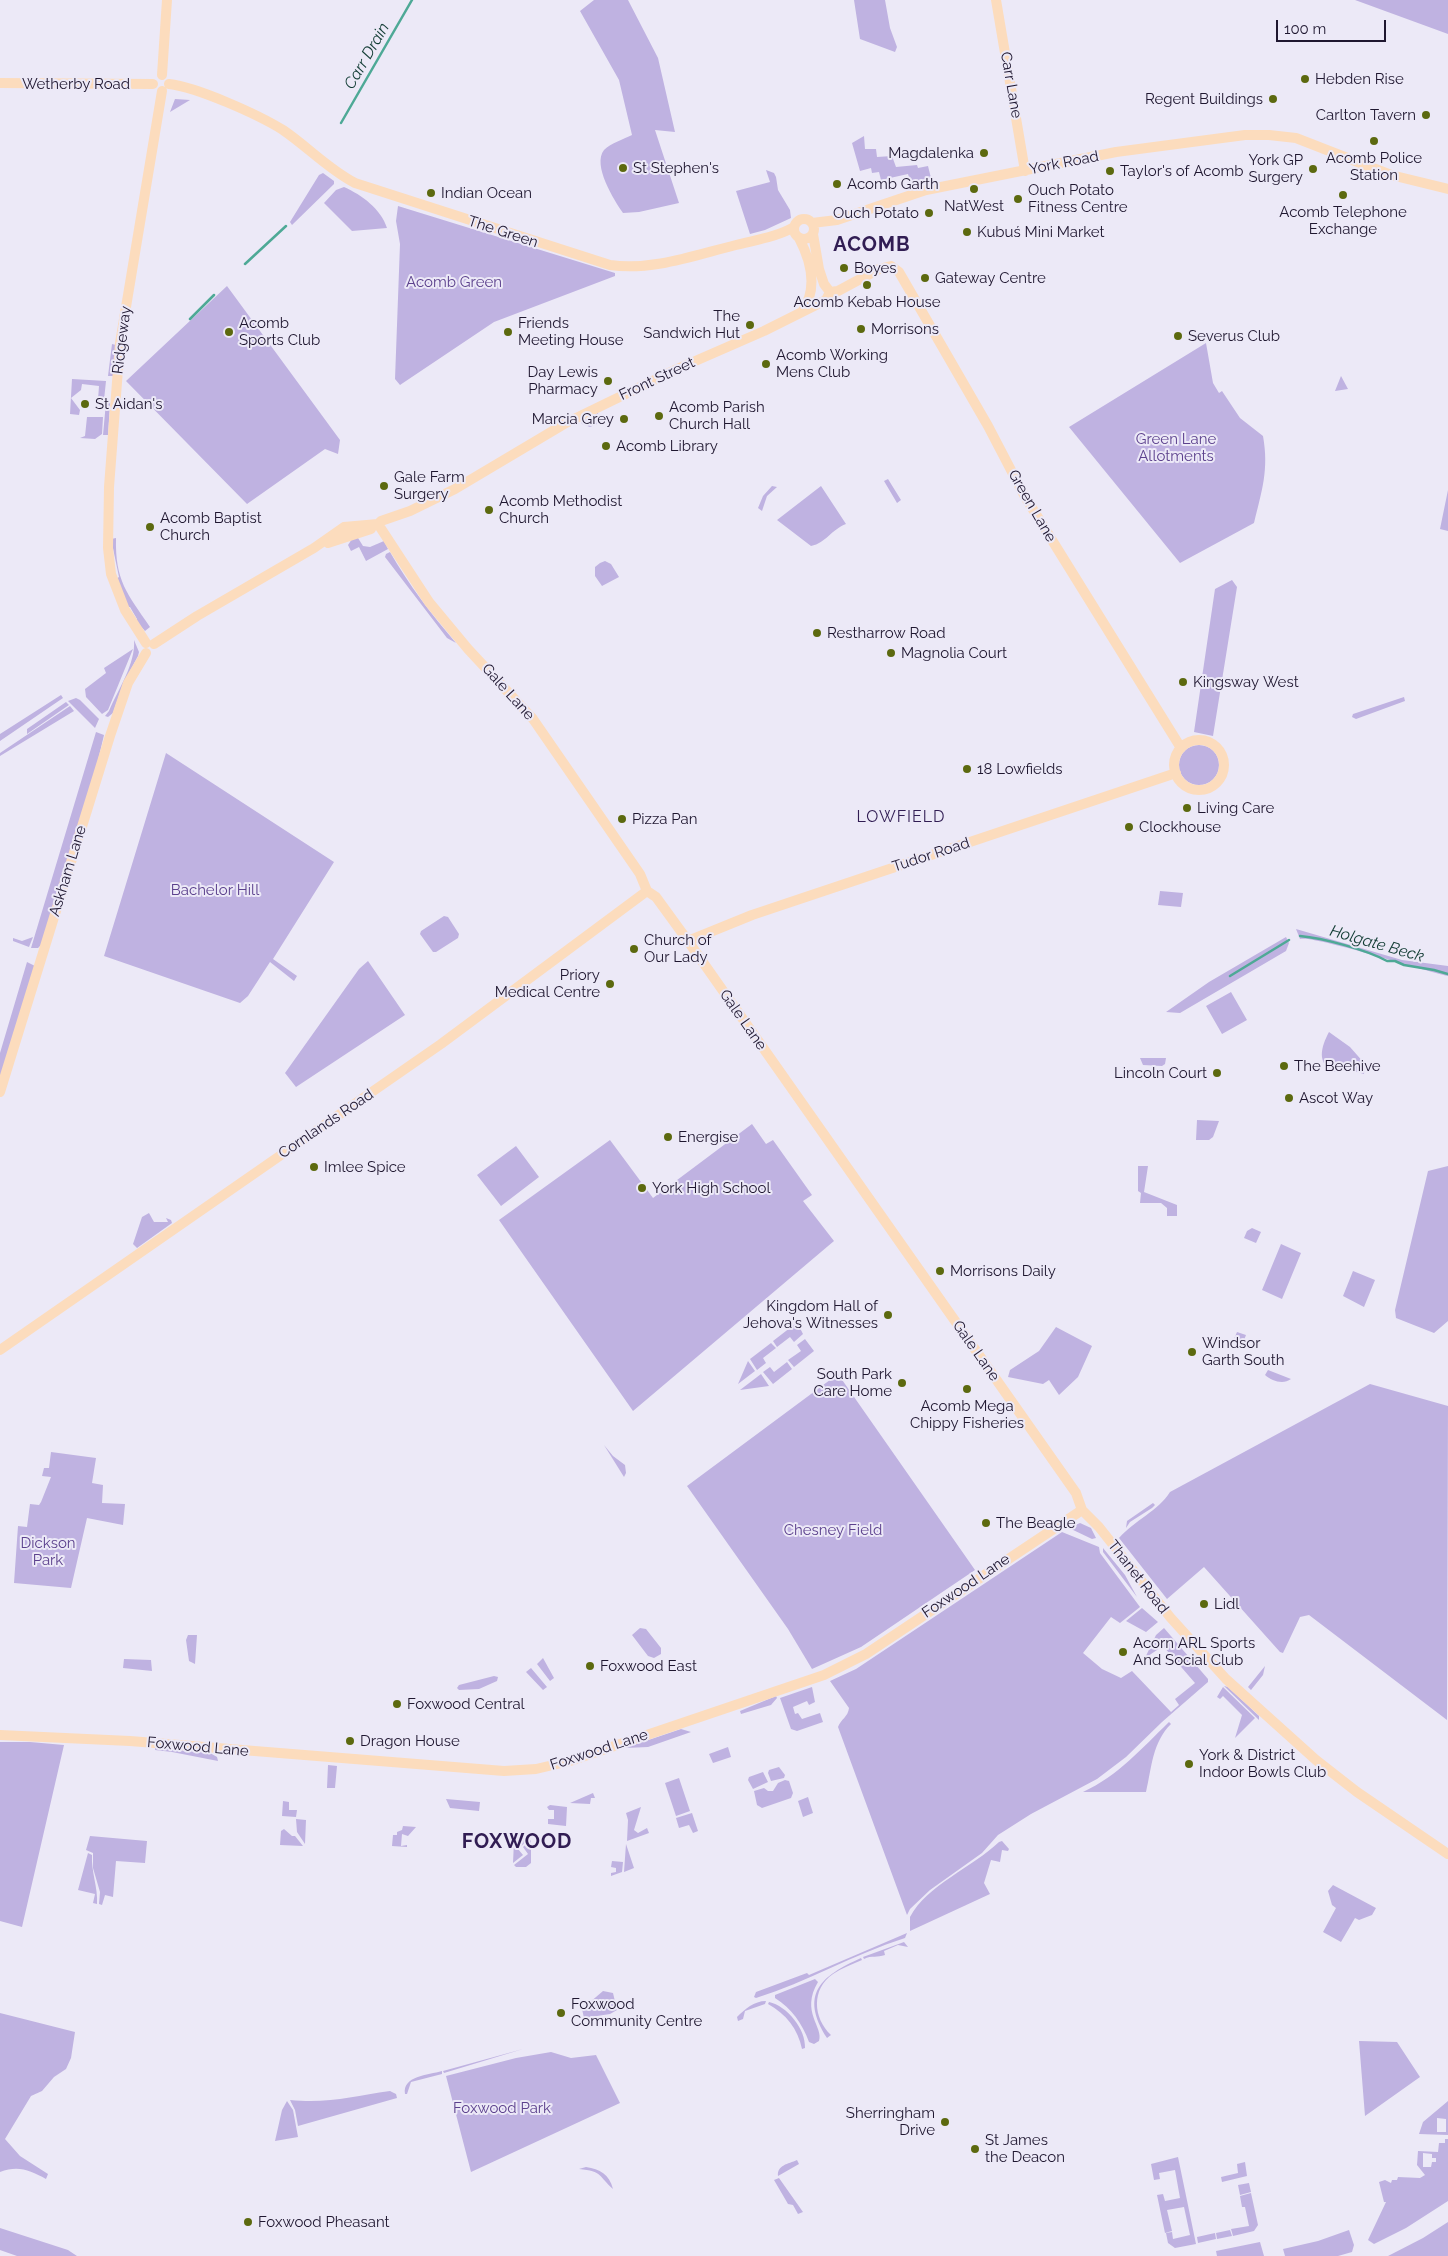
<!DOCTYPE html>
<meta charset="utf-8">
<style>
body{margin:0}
#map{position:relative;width:1448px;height:2256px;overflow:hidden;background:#ece9f7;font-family:Raleway,sans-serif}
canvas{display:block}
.scale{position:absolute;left:1276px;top:20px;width:110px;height:22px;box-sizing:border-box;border:2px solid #1f1730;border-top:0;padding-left:6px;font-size:15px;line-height:18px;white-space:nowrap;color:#1f1730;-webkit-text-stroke:4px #ece9f7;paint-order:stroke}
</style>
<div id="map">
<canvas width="1448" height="2256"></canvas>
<div class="scale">100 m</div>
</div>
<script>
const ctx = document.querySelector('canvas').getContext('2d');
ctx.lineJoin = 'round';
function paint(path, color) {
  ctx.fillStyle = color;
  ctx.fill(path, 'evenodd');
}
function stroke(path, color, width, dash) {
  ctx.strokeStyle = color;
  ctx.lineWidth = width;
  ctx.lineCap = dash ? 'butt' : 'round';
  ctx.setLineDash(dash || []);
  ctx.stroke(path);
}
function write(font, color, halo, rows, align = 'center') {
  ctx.font = font + ' Raleway,sans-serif';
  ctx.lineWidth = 4;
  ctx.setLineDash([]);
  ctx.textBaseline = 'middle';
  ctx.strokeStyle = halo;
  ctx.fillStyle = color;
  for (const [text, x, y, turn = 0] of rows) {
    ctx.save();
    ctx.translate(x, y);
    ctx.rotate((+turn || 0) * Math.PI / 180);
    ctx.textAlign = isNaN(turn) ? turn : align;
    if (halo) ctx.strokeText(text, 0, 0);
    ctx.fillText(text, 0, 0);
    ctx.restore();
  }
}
paint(new Path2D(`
 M594 0H628L658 58 675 132 655 130 679 203 639 212 623 213C614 200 592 165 604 150 611 143 624 139 632 135L619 80 580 11Z
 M854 0H885L890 28 897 47 895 52 860 39Z
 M1355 0H1448V34Z
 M175 99 190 100 170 112Z
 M864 136 865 149H876L877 157 892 156 896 167 917 165 918 168 928 166 931 178 911 184 908 174 881 180 879 172 872 173 871 168 860 171 852 143Z
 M766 170 774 173 776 177 778 190 790 210 791 218 765 230 750 234 736 191 770 182Z
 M323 173 334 181V184L292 225 290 222 319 175Z
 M344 187C362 195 381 209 387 228L352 231 324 203 336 190Z
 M398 206 615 273V276L494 322 400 385 395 379 400 244 396 221Z
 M227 286 340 440 338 454 325 449 247 504 126 381Z
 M1206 343 1213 383 1219 393 1222 391 1240 418 1263 436C1269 470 1262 490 1254 523L1180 563 1069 427Z
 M112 344 116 345 113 376H108Z
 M1341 376 1348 389 1335 391Z
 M72 379 106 381 104 400H98L99 386 82 384 81 390 71 398 80 410 79 415 70 414Z
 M106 402 110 403 108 435H103Z
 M598 413 599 420 597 424 590 427 582 424 581 422Z
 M87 417H103L102 434 95 439 80 438 85 436Z
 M888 479 901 500 897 503 884 481Z
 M772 486 777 487 767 496 762 511 758 508 763 496Z
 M821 486 846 524C832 529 826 543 811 546L777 520Z
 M1448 490V531L1440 529Z
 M116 538C115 581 127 593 150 627L145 631 136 621 137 619 130 607H127L116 579 119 577 111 539Z
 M358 538 363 546 370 547 384 541 388 549 366 561 359 547 351 551 348 545 352 539Z
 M390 552C409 585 431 614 456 643L447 638 385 557 386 554Z
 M605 561 611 564 619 577 602 586 595 576V567L600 563Z
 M1232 580 1237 587 1213 736 1194 732 1215 589Z
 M134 640 139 652 138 656 123 684 113 713 108 717 105 716 109 711C118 690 136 663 134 640Z
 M133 649 108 710 102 714 86 697 85 689 106 673 104 668Z
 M61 695 63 698 0 741V734Z
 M1404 697 1405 701 1356 719 1352 717 1353 714Z
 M76 698 80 700 99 719 95 728 68 701Z
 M66 702 69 705 27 734V729Z
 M70 706 74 711 0 756V753Z
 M96 732 104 735 95 773 42 944 38 948H31Z
 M1179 765a20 20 0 1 1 40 0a20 20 0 1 1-40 0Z
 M166 753 334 862 273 959 297 976 294 981 270 962 248 996 240 1003 104 956Z
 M1160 891 1183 893 1181 907 1158 905Z
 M444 916 448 917 459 934 458 938 436 952H433L420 934 421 931Z
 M1296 929 1402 960 1448 966V976C1424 971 1314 935 1300 939Z
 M33 937 29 947 13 941V938L22 941Z
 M1286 937 1289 943 1286 951 1180 1013 1166 1012 1209 982Z
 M368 961 405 1015 296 1087 285 1073 359 969Z
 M27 962 35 966 0 1080V1053Z
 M1231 992 1247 1020 1222 1034 1206 1006Z
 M1329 1032 1350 1047 1365 1064 1364 1074 1347 1069 1335 1072C1316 1064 1321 1047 1329 1032Z
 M1140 1058H1166L1165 1064 1162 1066 1143 1065Z
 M1197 1120 1219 1121 1213 1137 1209 1140H1196Z
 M752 1124 766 1144 773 1140 812 1195 803 1201 834 1241 633 1411 499 1220 610 1140 653 1198Z
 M516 1146 539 1177 501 1206 477 1175Z
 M1138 1166H1148L1144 1192 1177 1205V1216H1167V1208L1161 1203H1140L1141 1193 1138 1191Z
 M1448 1166V1321L1434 1333 1396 1318 1395 1310 1428 1171Z
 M149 1213 154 1222H168L166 1218 171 1220 172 1223 137 1248 133 1244 142 1217Z
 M1252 1228 1261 1232 1256 1243 1244 1238 1247 1231Z
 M1281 1244 1301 1253 1282 1299 1262 1290Z
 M1353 1271 1375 1280 1364 1307 1343 1296Z
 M795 1324H798L803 1334 794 1342 790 1337 777 1347 773 1341Z
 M1056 1327 1092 1346 1078 1377 1059 1395 1049 1380 1043 1384 1008 1377 1010 1370 1039 1351Z
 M1237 1332 1246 1335 1241 1348 1234 1339Z
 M805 1339 814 1351 794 1367 788 1360 801 1351 797 1345Z
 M771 1343 776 1348 763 1358 766 1363 757 1370 750 1359Z
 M748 1361 755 1371 738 1384Z
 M787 1362 792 1369 773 1384 763 1372 770 1367 774 1372Z
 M1268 1370 1291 1379C1283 1385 1272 1381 1265 1375Z
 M761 1374 769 1386 740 1390Z
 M838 1374 975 1570 861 1647 812 1669 788 1629 687 1486Z
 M1370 1384 1448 1406 1447 1720 1309 1615 1300 1617 1283 1653 1280 1652 1204 1567 1167 1599 1119 1538C1135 1520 1158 1511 1170 1492Z
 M604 1445 613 1456 625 1465 626 1473 624 1477Z
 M51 1452 96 1458 92 1483 103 1485 102 1503 125 1504 123 1525 87 1518 71 1588 14 1583 18 1526 27 1527 30 1504 39 1505 41 1502 51 1477 42 1476 44 1468H49Z
 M1153 1503 1155 1505 1152 1508 1130 1522 1126 1528 1127 1521Z
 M1080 1523 1091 1528 1096 1538 1092 1539 1069 1528Z
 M1062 1532 1099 1547 1100 1553 1140 1607 1120 1623 1111 1617 1083 1653 1102 1669 1121 1678 1132 1671 1171 1712 1179 1705 1175 1699 1195 1683 1163 1646 1145 1658 1156 1635 1164 1628 1208 1679V1682L1162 1722 1126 1757 1097 1779 1031 1814 998 1835 982 1853 930 1890 910 1909 907 1915 838 1727C841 1719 848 1717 849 1708L830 1681 856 1669Z
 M1103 1548 1125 1575 1137 1597 1103 1552Z
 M1142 1608 1158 1622 1146 1632 1126 1621Z
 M640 1628 646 1629 661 1648V1654L654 1658 648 1656 632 1635Z
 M188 1635H197L195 1664 189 1661 186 1640Z
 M543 1658 554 1678 550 1681 537 1664Z
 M124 1659 151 1660 152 1671 123 1668Z
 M1265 1666 1263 1675 1251 1690 1248 1687Z
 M531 1668 547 1687 543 1690 526 1672Z
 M494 1676 498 1677 497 1681 479 1689 459 1690 457 1688 459 1685Z
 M1224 1686 1228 1687 1259 1716V1720Z
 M812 1687 815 1702 809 1705 807 1701 793 1707 795 1714 798 1713 802 1719 820 1713 823 1722 797 1731 791 1729 780 1698Z
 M1223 1687 1255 1718 1235 1738 1242 1715 1223 1696 1220 1699 1217 1697Z
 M776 1696 777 1698 771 1705 741 1714 740 1711Z
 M1169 1722 1171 1724C1152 1743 1152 1767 1146 1792H1083C1118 1776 1142 1748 1169 1722Z
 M681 1729 691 1732 648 1747 625 1748Z
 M0 1742H30L64 1745 22 1927 0 1921Z
 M728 1747 731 1757 713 1763 709 1754Z
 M155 1748 210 1753 217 1757 218 1761 172 1752 155 1750Z
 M328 1765 337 1766 335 1788H327Z
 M779 1767 785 1775 784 1778 771 1781 768 1773 769 1770Z
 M763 1772 768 1782 753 1789 748 1780 749 1777Z
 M679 1778 690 1811 676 1816 665 1783Z
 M785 1780 789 1781 793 1793 791 1798 762 1808 757 1805 754 1791 764 1788 768 1791H773L778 1783Z
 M593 1793 595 1798H591L590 1804 570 1803Z
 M808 1797 813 1813 803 1817 798 1801Z
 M446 1799 480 1802 479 1811 450 1808Z
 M283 1801 289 1802V1810H297L296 1817 282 1816Z
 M550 1805 567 1807 566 1826 548 1824V1819H554V1810H549L547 1807Z
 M641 1807 634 1830 638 1833 647 1828 649 1833 627 1841 628 1820 626 1813Z
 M692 1813 698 1831 693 1833 689 1825 679 1828 676 1818Z
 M296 1819 306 1820 305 1844 297 1832Z
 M403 1826 416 1827 408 1836 402 1834 401 1846 407 1845V1847L392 1846 393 1835H397V1832L402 1830Z
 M284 1829 292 1836H295L303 1846 280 1845 281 1831Z
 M90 1836 147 1841 145 1863 116 1861 113 1897 105 1895 102 1905 99 1904 100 1892 93 1868V1853L86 1850Z
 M518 1837 529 1839 518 1849 523 1855 513 1863 514 1841Z
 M531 1840V1863L526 1867H516L514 1865 528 1854 523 1847Z
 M1002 1841 1009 1849 1008 1851 1002 1850 1000 1862 991 1860 984 1883 990 1894 910 1931V1917C927 1885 973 1867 999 1842Z
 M626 1844 634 1868 624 1872Z
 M88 1853 92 1855C91 1872 98 1887 97 1904L93 1903 95 1894 78 1890Z
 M612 1861 623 1862 622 1872 611 1876V1873L616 1872V1868L611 1867Z
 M1333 1885 1376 1908 1372 1915 1359 1920 1355 1918 1341 1942 1323 1932 1336 1908 1332 1905 1328 1891Z
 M907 1933 905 1938C854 1954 807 1982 756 1998L754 1997 756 1992 807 1973 809 1975Z
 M904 1942 908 1947 898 1945 884 1951 885 1955C877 1958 872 1955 864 1959L863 1957Z
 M861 1958 862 1960C853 1964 842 1968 833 1974 811 1989 813 2018 831 2035L827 2038C799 1994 821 1976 861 1958Z
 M815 1979 818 1982C800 2012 824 2027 819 2041L814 2044 809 2042C802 2023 792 2009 775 1998V1995Z
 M603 1991 613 1993 617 2010 610 2014 584 2018 582 2009Z
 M766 2001 765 2004 745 2011 743 2019 738 2021 737 2017C745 2009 754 2001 766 2001Z
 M769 2002C787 2006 806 2029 805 2048L802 2049C798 2029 786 2014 768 2004Z
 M0 2013 75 2032 71 2058 66 2069 54 2077 42 2091 31 2096 5 2139 20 2156 48 2174 46 2179C30 2170 18 2165 0 2172Z
 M1359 2041 1397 2042 1420 2077 1365 2116Z
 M523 2049 444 2073 443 2071Z
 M551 2052 571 2058 596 2055 620 2103 471 2172 446 2076 516 2058Z
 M442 2071V2074L411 2082 407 2094H405C402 2076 428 2075 442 2071Z
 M390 2091 396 2094 397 2098 298 2126 295 2110 290 2100C328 2104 354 2096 390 2091Z
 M287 2101 293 2110 298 2137 275 2141 282 2110Z
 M1448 2101V2135L1419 2134 1423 2122ZM1437 2118 1446 2119V2132H1437Z
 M1445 2139H1448V2201L1406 2228 1374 2244 1368 2240 1386 2202H1384L1379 2182 1385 2180 1391 2183 1392 2180H1397L1398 2177 1420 2178 1425 2175 1417 2165 1418 2151 1438 2152 1439 2143H1445ZM1423 2153 1432 2154V2158H1436V2162H1432L1431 2167H1423Z
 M1178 2157 1196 2244 1175 2248 1168 2243 1166 2233 1172 2232 1173 2239 1190 2235 1184 2207 1167 2210 1172 2231 1165 2233 1157 2195 1163 2194 1165 2201 1180 2198 1175 2170 1159 2173 1160 2179 1154 2180 1151 2164Z
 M797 2160 799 2164 778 2176C777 2165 788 2164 797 2160Z
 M1245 2162 1247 2176 1222 2182 1221 2177 1238 2173 1237 2164Z
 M586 2167C600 2169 609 2174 613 2189 599 2177 603 2171 579 2169Z
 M779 2178 803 2212 798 2214 793 2205 788 2204 774 2180Z
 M1249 2183 1251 2192 1240 2195 1238 2185Z
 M1251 2193 1258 2225 1254 2231 1233 2236 1231 2229 1249 2226 1245 2207H1242L1240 2196Z
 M1448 2222V2256H1388L1423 2238Z
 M0 2228 68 2250 77 2256H17L0 2250Z
 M1230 2230 1232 2236 1217 2239 1216 2233Z
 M1349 2230 1354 2245 1352 2252 1338 2256H1285L1283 2249 1318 2241Z
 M1215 2233 1216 2239 1198 2243 1197 2237Z
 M1260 2242 1264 2256H1217L1216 2251Z`), '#bfb2e1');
stroke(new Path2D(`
 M341 123 412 0
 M245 264 286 226
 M190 319 214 295
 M1300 936C1323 938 1367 950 1387 961H1395L1404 965 1434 970 1448 974
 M1230 976 1289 940`), '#4ea996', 2.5);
stroke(new Path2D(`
 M996 0 1025 171
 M162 75 167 0
 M0 83 153 84
 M169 84C197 87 259 115 283 130 308 147 328 169 355 183L610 265C653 271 695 255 736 245 755 240 777 237 794 227
 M794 229a10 10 0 1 1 20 0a10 10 0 1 1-20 0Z
 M812 223 837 220 926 190 1116 152 1245 135H1269L1296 138 1391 175 1448 189
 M799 238C811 261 818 289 802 312
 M830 292 838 291 879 269 891 266 899 272 988 426 1024 495 1181 748
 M378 524 429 602 468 649 533 719 640 874 647 891 656 897 688 941 1076 1493 1082 1510
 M378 524 381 521 410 511 455 489 566 423 677 369 764 331 826 300 830 292 824 284 819 269 813 234
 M328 543 371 529
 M146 643 125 610 111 574 108 548 109 487 120 343 162 91
 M154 644 197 616 314 548 344 527 378 524
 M1174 765a25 25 0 1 1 50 0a25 25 0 1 1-50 0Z
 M688 941 752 915 1176 773
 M0 1092 110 736 128 683 146 653
 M0 1350 441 1044 647 891
 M1082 1510 1099 1527 1170 1617 1226 1679 1316 1760 1357 1792 1448 1854
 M0 1735 130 1741 504 1771 536 1769 570 1761 824 1675 866 1654 1082 1510`), '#fcdcbd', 10);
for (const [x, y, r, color] of [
 [1305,79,5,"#5c690f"],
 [1273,99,5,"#5c690f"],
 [1426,115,5,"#5c690f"],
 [1374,141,5,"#5c690f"],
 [984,153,5,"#5c690f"],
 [623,168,5,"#5c690f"],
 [1313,169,5,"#5c690f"],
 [1110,171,5,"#5c690f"],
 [837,184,5,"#5c690f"],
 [974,189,5,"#5c690f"],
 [431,193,5,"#5c690f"],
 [1343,195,5,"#5c690f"],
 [1018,199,5,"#5c690f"],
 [929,213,5,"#5c690f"],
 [967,232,5,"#5c690f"],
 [844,268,5,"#5c690f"],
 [925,278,5,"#5c690f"],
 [867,285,5,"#5c690f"],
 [750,325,5,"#5c690f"],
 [861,329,5,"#5c690f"],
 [229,332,5,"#5c690f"],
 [508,332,5,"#5c690f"],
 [1178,336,5,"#5c690f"],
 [766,364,5,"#5c690f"],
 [608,381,5,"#5c690f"],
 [85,404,5,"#5c690f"],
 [659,416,5,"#5c690f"],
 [624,419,5,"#5c690f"],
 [606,446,5,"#5c690f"],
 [384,486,5,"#5c690f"],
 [489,510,5,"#5c690f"],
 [150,527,5,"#5c690f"],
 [817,633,5,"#5c690f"],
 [891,653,5,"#5c690f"],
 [1183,682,5,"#5c690f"],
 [967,769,5,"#5c690f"],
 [1187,808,5,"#5c690f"],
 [622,819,5,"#5c690f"],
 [1129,827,5,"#5c690f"],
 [634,949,5,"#5c690f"],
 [610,984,5,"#5c690f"],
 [1284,1066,5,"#5c690f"],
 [1217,1073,5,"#5c690f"],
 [1289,1098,5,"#5c690f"],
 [668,1137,5,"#5c690f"],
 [314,1167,5,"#5c690f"],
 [642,1188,5,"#5c690f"],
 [940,1271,5,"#5c690f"],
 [888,1315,5,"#5c690f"],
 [1192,1352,5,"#5c690f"],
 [902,1383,5,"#5c690f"],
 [967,1389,5,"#5c690f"],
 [986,1523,5,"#5c690f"],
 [1204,1604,5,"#5c690f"],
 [1123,1652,5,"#5c690f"],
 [590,1666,5,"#5c690f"],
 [397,1704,5,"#5c690f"],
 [350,1741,5,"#5c690f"],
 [1189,1764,5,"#5c690f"],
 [561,2013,5,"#5c690f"],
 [945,2122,5,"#5c690f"],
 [975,2149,5,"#5c690f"],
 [248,2222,5,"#5c690f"]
]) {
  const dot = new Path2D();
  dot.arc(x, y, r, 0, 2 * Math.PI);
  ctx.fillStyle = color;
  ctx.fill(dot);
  stroke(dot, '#ece9f7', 2);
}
write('15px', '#1f1730', '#ece9f7', [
 ["Hebden Rise",1315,79],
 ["Regent Buildings",1263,99,"right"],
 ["Carlton Tavern",1416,115,"right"],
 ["Magdalenka",974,153,"right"],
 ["Acomb Police",1374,158,"center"],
 ["Station",1374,175,"center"],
 ["York GP",1303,160,"right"],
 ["Surgery",1303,177,"right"],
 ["St Stephen's",633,168],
 ["Taylor's of Acomb",1120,171],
 ["Acomb Garth",847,184],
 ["Ouch Potato",1028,190],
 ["Fitness Centre",1028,207],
 ["Indian Ocean",441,193],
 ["NatWest",974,206,"center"],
 ["Acomb Telephone",1343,212,"center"],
 ["Exchange",1343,229,"center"],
 ["Ouch Potato",919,213,"right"],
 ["Kubuś Mini Market",977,232],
 ["Boyes",854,268],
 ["Gateway Centre",935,278],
 ["Acomb Kebab House",867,302,"center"],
 ["The",740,316,"right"],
 ["Sandwich Hut",740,333,"right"],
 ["Acomb",239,323],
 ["Sports Club",239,340],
 ["Friends",518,323],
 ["Meeting House",518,340],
 ["Morrisons",871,329],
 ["Severus Club",1188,336],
 ["Acomb Working",776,355],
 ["Mens Club",776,372],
 ["Day Lewis",598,372,"right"],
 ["Pharmacy",598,389,"right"],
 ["St Aidan's",95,404],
 ["Acomb Parish",669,407],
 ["Church Hall",669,424],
 ["Marcia Grey",614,419,"right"],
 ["Acomb Library",616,446],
 ["Gale Farm",394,477],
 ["Surgery",394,494],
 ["Acomb Methodist",499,501],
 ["Church",499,518],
 ["Acomb Baptist",160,518],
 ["Church",160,535],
 ["Restharrow Road",827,633],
 ["Magnolia Court",901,653],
 ["Kingsway West",1193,682],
 ["18 Lowfields",977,769],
 ["Living Care",1197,808],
 ["Pizza Pan",632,819],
 ["Clockhouse",1139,827],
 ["Church of",644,940],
 ["Our Lady",644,957],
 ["Priory",600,975,"right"],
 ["Medical Centre",600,992,"right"],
 ["The Beehive",1294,1066],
 ["Lincoln Court",1207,1073,"right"],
 ["Ascot Way",1299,1098],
 ["Energise",678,1137],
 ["Imlee Spice",324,1167],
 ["York High School",652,1188],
 ["Morrisons Daily",950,1271],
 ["Kingdom Hall of",878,1306,"right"],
 ["Jehova's Witnesses",878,1323,"right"],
 ["Windsor",1202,1343],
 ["Garth South",1202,1360],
 ["South Park",892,1374,"right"],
 ["Care Home",892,1391,"right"],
 ["Acomb Mega",967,1406,"center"],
 ["Chippy Fisheries",967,1423,"center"],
 ["The Beagle",996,1523],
 ["Lidl",1214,1604],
 ["Acorn ARL Sports",1133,1643],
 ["And Social Club",1133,1660],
 ["Foxwood East",600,1666],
 ["Foxwood Central",407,1704],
 ["Dragon House",360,1741],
 ["York & District",1199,1755],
 ["Indoor Bowls Club",1199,1772],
 ["Foxwood",571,2004],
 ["Community Centre",571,2021],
 ["Sherringham",935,2113,"right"],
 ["Drive",935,2130,"right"],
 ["St James",985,2140],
 ["the Deacon",985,2157],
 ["Foxwood Pheasant",258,2222]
], 'left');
write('15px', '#1f1730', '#ece9f7', [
 ["Wetherby Road",76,84],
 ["Carr Lane",1011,85,80],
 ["York Road",1064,163,-11],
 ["The Green",503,232,18],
 ["Ridgeway",122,340,-83],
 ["Front Street",657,379,-25],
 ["Green Lane",1032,506,60],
 ["Gale Lane",508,692,48],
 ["Tudor Road",931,855,-18],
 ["Askham Lane",68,871,-73],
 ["Gale Lane",743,1020,55],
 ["Cornlands Road",326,1124,-34],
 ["Gale Lane",976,1351,55],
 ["Thanet Road",1138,1577,52],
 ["Foxwood Lane",966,1586,-34],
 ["Foxwood Lane",198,1747,5],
 ["Foxwood Lane",599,1750,-18]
]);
write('15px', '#5c418d', '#ece9f7', [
 ["Acomb Green",454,282],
 ["Green Lane",1176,439],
 ["Allotments",1176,456],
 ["Bachelor Hill",215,890],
 ["Chesney Field",833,1530],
 ["Dickson",48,1543],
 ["Park",48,1560],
 ["Foxwood Park",502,2108]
]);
write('italic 16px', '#123c34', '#ece9f7', [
 ["Carr Drain",367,56,-60],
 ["Holgate Beck",1377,944,16]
]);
ctx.letterSpacing = '1px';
write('16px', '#311d53', '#ece9f7', [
 ["LOWFIELD",901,817]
]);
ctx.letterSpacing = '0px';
ctx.letterSpacing = '1px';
write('bold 20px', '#311d53', '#ece9f7', [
 ["ACOMB",872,245],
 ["FOXWOOD",517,1842]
]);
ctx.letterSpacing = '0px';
</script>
